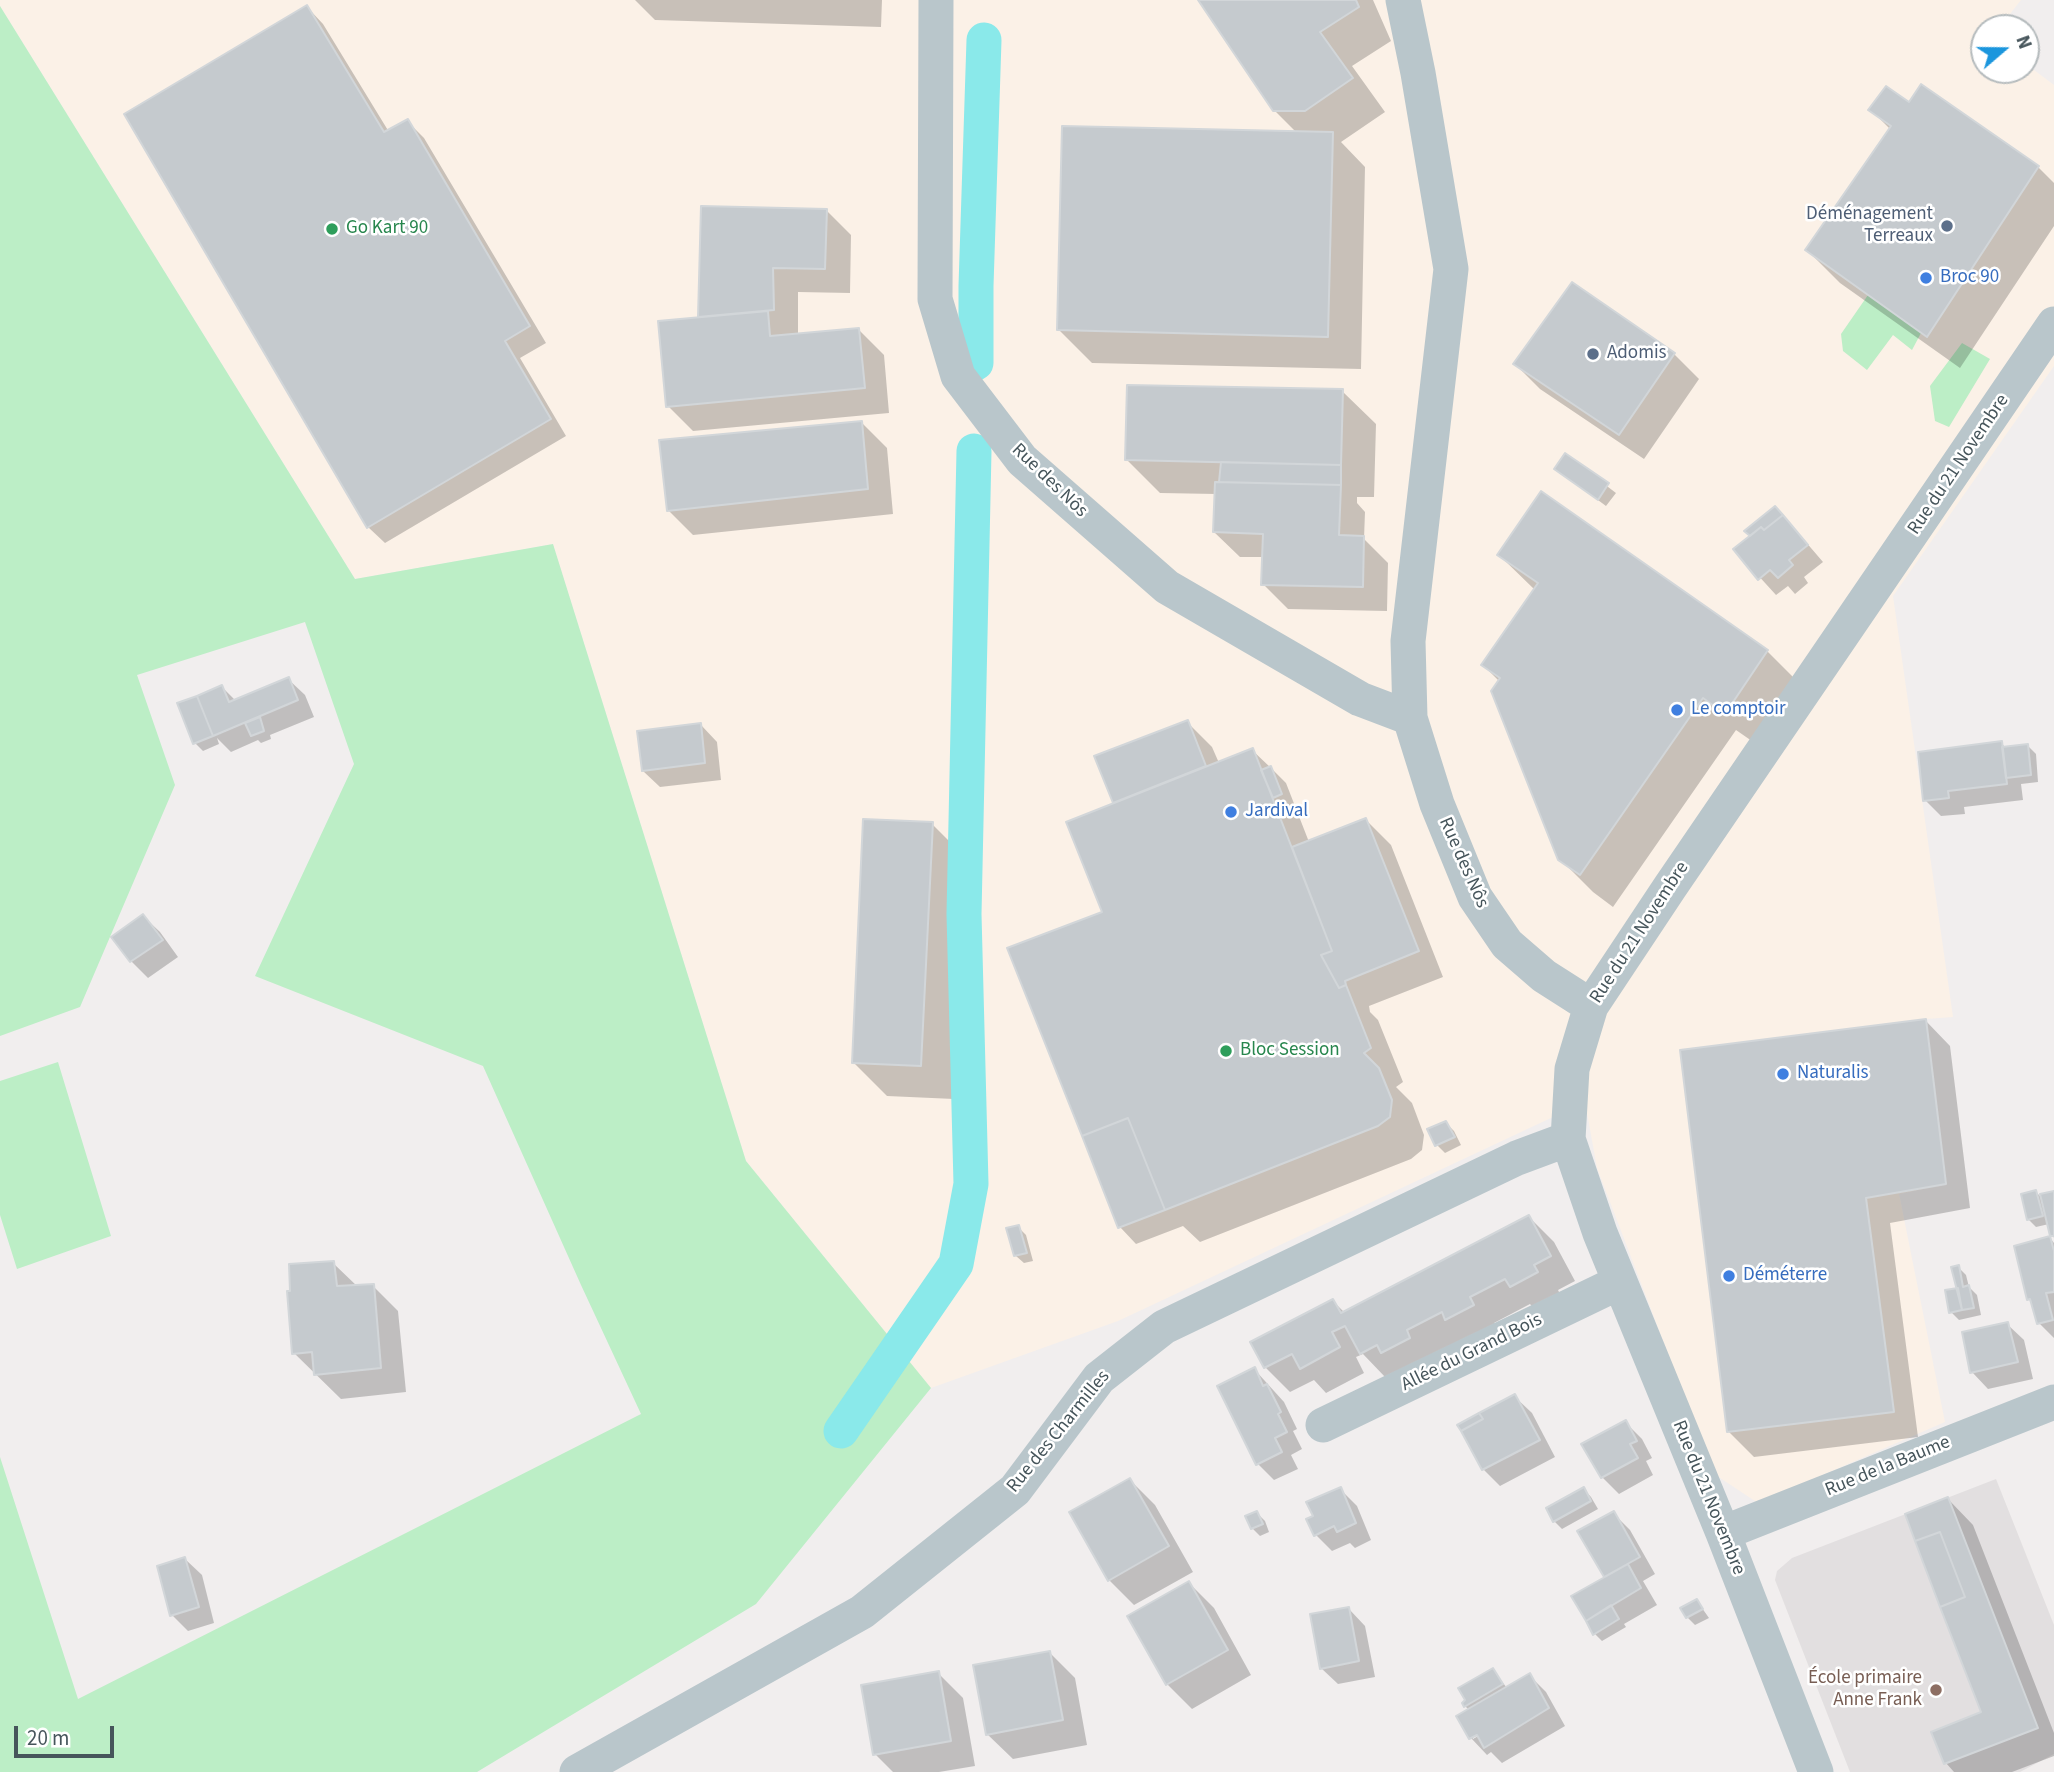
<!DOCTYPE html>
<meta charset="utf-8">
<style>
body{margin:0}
#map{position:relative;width:2054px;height:1772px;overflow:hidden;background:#f1eeee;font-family:"Source Sans 3",sans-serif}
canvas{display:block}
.north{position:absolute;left:1970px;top:14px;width:70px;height:70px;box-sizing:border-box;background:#fff;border:2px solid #b5bbbd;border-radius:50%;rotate:70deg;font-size:19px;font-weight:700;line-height:28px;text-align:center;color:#46555b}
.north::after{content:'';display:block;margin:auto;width:24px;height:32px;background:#1b96dd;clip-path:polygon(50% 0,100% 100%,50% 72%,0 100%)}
.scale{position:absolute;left:14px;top:1726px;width:100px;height:32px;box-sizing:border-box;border:4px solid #46555b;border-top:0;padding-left:9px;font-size:21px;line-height:24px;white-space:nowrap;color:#46555b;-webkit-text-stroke:5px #fff;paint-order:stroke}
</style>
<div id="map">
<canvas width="2054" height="1772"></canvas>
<div class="north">N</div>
<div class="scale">20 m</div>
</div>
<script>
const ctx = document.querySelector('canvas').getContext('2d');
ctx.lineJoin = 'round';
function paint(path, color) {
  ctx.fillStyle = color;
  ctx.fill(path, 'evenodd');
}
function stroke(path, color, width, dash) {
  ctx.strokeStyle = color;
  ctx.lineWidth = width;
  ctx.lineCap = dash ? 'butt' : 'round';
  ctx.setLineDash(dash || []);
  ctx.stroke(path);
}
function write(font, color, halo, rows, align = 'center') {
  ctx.font = font + ' "Source Sans 3",sans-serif';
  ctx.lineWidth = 5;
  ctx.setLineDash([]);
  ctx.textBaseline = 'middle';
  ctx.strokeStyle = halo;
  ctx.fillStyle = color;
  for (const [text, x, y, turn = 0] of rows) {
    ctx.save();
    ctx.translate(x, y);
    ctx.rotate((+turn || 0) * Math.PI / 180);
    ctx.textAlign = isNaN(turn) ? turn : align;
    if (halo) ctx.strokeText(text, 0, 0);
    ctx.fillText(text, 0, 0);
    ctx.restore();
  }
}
paint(new Path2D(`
 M0 0H2021L1999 28H1984V70H2026V64L2054 85V366L1893 596 1953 1017 1926 1019 1946 1184 1899 1194 1945 1422 1758 1503 1714 1474 1597 1168 1585 1102 1118 1321 931 1388 746 1161 553 544 355 579 0 6Z`), '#fbf1e7');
paint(new Path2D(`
 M1996 1479 2054 1625V1754L2020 1772H1850L1775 1580 1777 1571 1792 1558Z`), '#e2dfe0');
paint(new Path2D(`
 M0 6 355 579 553 544 746 1161 931 1388 756 1604 477 1772H0V1457L78 1699 641 1414 581 1285 483 1066 255 976 354 764 305 622 137 675 175 785 80 1007 0 1036Z
 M1868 295 1921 333 1912 350 1893 335 1867 370 1843 351 1841 334Z
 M1962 343 1990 359 1949 427 1935 421 1930 386Z
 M58 1062 111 1236 17 1269 0 1215V1081Z`), '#bceec6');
paint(new Path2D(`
 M635 0H882L881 27 655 20Z
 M1200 0H1373L1391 41 1352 66 1385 112 1341 142 1365 167 1361 369 1092 363 1059 330 1297 133 1274 110Z
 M307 7 323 24 389 132 407 121 424 138 546 343 520 358 566 436 385 543 368 527Z
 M1909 104 2038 167 2054 183V226L1960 368 1840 283 1807 250 1891 130 1871 110Z
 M702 208 826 210 851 235 850 293 798 292V335L859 330 884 355 889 413 693 431 668 406 699 318Z
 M1572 284 1674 354 1699 379 1644 459 1540 389 1515 364Z
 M1342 391 1376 424 1374 497H1357V503L1365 512 1364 539 1388 563 1387 611 1288 609 1263 584 1264 557H1240L1214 532 1216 494 1160 493 1127 460Z
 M862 423 887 448 893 514 693 535 668 510Z
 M1566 455 1616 493 1606 506 1556 469Z
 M1541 493 1767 651 1800 684 1759 746 1736 730 1613 907 1593 892 1560 859 1500 682 1483 665 1535 590 1499 555Z
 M1799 534 1823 562 1804 577 1808 583 1795 594 1788 586 1776 595 1735 550Z
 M288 679 305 695 314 717 270 735 271 739 261 743 258 740 231 752 217 738 219 744 203 751 195 743 179 704 222 687 236 701Z
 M1187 722 1212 747 1219 763 1252 750 1271 768 1286 783 1309 842 1366 820 1391 845 1443 977 1369 1006 1370 1012 1378 1020 1403 1082 1396 1087 1412 1103 1424 1135 1422 1150 1411 1159 1200 1242 1183 1226 1136 1244 1120 1227 1104 913 1116 804 1114 802Z
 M701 725 717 742 721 780 660 787 643 771Z
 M2001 743 2007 749 2028 746 2036 754 2038 782 2021 784 2023 800 1964 807 1965 814 1941 816 1925 800Z
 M932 824 965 857 954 1099 887 1096 854 1063Z
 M143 916 160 932 178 957 148 978 131 961Z
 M1925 1020 1950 1046 1970 1208 1890 1223 1918 1437 1754 1457 1729 1432Z
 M1446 1123 1454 1131 1461 1145 1445 1153 1437 1145Z
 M2036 1192 2043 1199 2054 1193V1238L2049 1224 2036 1227 2028 1219Z
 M1529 1217 1554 1242 1575 1281 1558 1290 1562 1298 1536 1311 1530 1304 1494 1323 1498 1330 1386 1378 1363 1354 1356 1357 1364 1373 1326 1393 1314 1380 1290 1392 1265 1367 1333 1301 1345 1313Z
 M1018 1227 1026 1235 1033 1261 1024 1263 1016 1256Z
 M2050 1238 2054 1243V1338L2039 1323 2034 1304 2029 1299Z
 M333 1263 358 1287 373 1286 398 1311 406 1392 341 1399 294 1353Z
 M1958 1267 1966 1275 1969 1287 1977 1295 1981 1315 1959 1320 1951 1312 1957 1289Z
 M2007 1324 2024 1340 2033 1379 1988 1389 1972 1372Z
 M1255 1370 1284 1402 1297 1429 1293 1431 1302 1449 1291 1455 1298 1469 1274 1480 1258 1464Z
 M1515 1397 1532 1413 1555 1457 1500 1486 1483 1469Z
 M1625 1422 1642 1439 1652 1458 1646 1461 1653 1475 1619 1494 1602 1477Z
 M1130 1480 1155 1505 1193 1572 1134 1605 1109 1580Z
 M1340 1489 1357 1506 1371 1540 1355 1548 1350 1543 1332 1551 1316 1535 1315 1516Z
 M1584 1489 1591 1497 1598 1509 1562 1529 1554 1521Z
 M1948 1499 1973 1525 2054 1733V1756L2012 1772H1954L1946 1763 1983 1713Z
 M1257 1513 1265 1521 1269 1532 1260 1536 1252 1528Z
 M1613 1513 1630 1530 1655 1574 1643 1581 1657 1605 1624 1624 1626 1627 1602 1641 1595 1634 1606 1578 1580 1532Z
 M185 1559 202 1575 214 1623 188 1631 172 1615Z
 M1189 1583 1214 1608 1251 1675 1192 1709 1167 1684Z
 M1697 1601 1709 1618 1695 1625 1687 1617Z
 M1349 1609 1365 1626 1375 1677 1338 1684 1321 1668Z
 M1050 1653 1075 1678 1087 1745 1013 1759 987 1734Z
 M1493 1670 1507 1688 1529 1675 1546 1692 1565 1726 1502 1763 1491 1752 1487 1755 1471 1738 1469 1710 1465 1706ZM1485 1732 1473 1739V1735Z
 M938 1673 963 1698 975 1766 939 1772H893L875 1754Z`), '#0003');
stroke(new Path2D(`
 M976 363V286L984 40
 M841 1431 956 1264 971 1184 964 914 974 451`), '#8ae9ea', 35);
const building = new Path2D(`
 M1198 0H1356L1359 7 1320 32 1353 78 1305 111H1273Z
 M307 5 384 132 408 119 530 326 505 341 551 419 367 528 124 114Z
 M1921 84 2039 166 1927 337 1805 250 1891 126 1868 110 1886 86 1909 102Z
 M1062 126 1333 132 1328 337 1057 330Z
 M701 206 827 209 825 269 773 268 774 310 698 317Z
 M1572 282 1675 353 1619 435 1513 364Z
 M768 311 770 336 859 328 865 388 666 407 658 321Z
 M1127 385 1343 389 1341 465 1125 460Z
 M862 421 868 489 667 511 659 440Z
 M1565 453 1609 483 1598 500 1554 469Z
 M1221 462 1341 465V485L1219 482Z
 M1215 482 1341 485 1339 535 1364 536 1363 587 1261 585 1263 534 1213 532Z
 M1541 491 1768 650 1725 714 1703 698 1580 875 1558 860 1491 691 1500 678 1481 665 1538 583 1497 555Z
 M1775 506 1783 515 1764 530 1761 527 1750 536 1744 531Z
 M1783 515 1808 545 1789 560 1793 565 1778 578 1770 570 1758 580 1733 549 1761 527 1764 530Z
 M289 677 298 700 213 736 197 696 222 685 229 702Z
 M197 696 213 736 193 744 177 703Z
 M260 717 264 731 251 736 245 723Z
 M1188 720 1206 766 1113 803 1094 756Z
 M701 723 705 763 642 771 637 731Z
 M2002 741 2007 784 1948 791 1949 798 1923 801 1918 752Z
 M2028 744 2031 775 2006 778 2002 747Z
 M1253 748 1332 951 1321 955 1339 988 1346 985 1371 1048 1364 1053 1379 1068 1392 1100 1390 1117 1378 1126 1165 1210 1128 1118 1082 1136 1007 948 1102 912 1066 822Z
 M1271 766 1282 794 1273 798 1261 770Z
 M1366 818 1419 951 1345 981 1346 985 1339 988 1321 955 1332 951 1292 847Z
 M863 819 933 822 921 1066 852 1063Z
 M143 914 163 940 130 962 111 937Z
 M1926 1019 1946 1184 1866 1198 1894 1412 1727 1432 1680 1050Z
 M1128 1118 1165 1210 1118 1228 1082 1136Z
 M1446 1121 1455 1137 1435 1146 1427 1129Z
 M2036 1190 2043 1216 2027 1220 2021 1194Z
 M2054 1191V1236H2050L2040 1194Z
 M1529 1215 1551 1256 1534 1265 1538 1272 1510 1287 1505 1279 1470 1297 1474 1305 1445 1320 1442 1312 1407 1330 1410 1338 1381 1353 1377 1345 1360 1354 1345 1326 1332 1332 1340 1347 1300 1369 1292 1354 1264 1368 1250 1342 1333 1299 1341 1313Z
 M1019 1225 1027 1253 1014 1256 1006 1228Z
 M2050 1236 2054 1251V1292L2046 1293 2053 1320 2037 1324 2030 1299 2027 1300 2014 1246Z
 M334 1261 337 1286 374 1284 381 1368 314 1375 312 1352 292 1354 287 1291H290L289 1264Z
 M1959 1265 1963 1287 1969 1285 1974 1308 1962 1310 1951 1267Z
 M1958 1288 1962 1310 1949 1313 1945 1290Z
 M2008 1322 2018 1362 1970 1373 1962 1332Z
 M1255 1367 1263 1386 1267 1384 1281 1412 1278 1414 1287 1432 1275 1438 1282 1452 1256 1465 1217 1386Z
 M1515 1394 1540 1440 1482 1470 1461 1431 1483 1419 1479 1413Z
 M1479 1413 1483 1419 1461 1431 1457 1425Z
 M1626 1420 1637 1441 1630 1444 1638 1458 1601 1478 1581 1444Z
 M1130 1478 1169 1546 1108 1581 1069 1512Z
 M1341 1487 1356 1523 1337 1532 1334 1526 1314 1536 1306 1519 1313 1516 1306 1502Z
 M1584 1487 1591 1501 1553 1522 1546 1508Z
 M1948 1497 2038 1728 1944 1764 1931 1732 1981 1712 1940 1607 1965 1597 1940 1532 1915 1541 1905 1514Z
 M1257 1511 1263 1524 1251 1529 1245 1516Z
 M1614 1511 1640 1557 1604 1577 1577 1531Z
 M1940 1532 1965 1597 1940 1607 1915 1541Z
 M185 1557 199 1607 170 1616 157 1566Z
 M1628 1564 1641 1588 1586 1621 1571 1596Z
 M1189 1581 1228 1650 1166 1685 1127 1616Z
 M1697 1599 1703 1609 1686 1618 1680 1608Z
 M1611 1605 1619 1619 1593 1635 1586 1621Z
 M1349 1607 1359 1661 1320 1669 1310 1614Z
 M1050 1651 1063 1720 986 1735 973 1665Z
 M1493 1668 1503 1684 1464 1707 1462 1703 1465 1700 1458 1688Z
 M939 1671 951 1741 873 1755 861 1685Z
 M1530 1673 1549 1708 1484 1748 1477 1735 1469 1739 1456 1716Z`);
paint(building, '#c5cace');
stroke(building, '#d2d6d9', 2);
stroke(new Path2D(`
 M936 0 935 299 958 376 1022 460 1167 587 1360 699 1410 718
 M1403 0 1418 73 1451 269 1408 641 1410 718 1437 804 1475 897 1507 944 1544 976 1591 1006
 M1323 1425 1620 1282
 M1723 1533 2054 1402
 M577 1772 862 1612 1015 1490 1099 1378 1164 1327 1517 1158 1568 1139
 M1816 1772 1723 1533 1600 1233 1568 1139 1572 1069 1591 1006 1670 887 2054 324`), '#b9c6cb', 35);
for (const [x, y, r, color] of [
 [1947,226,7,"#5c6f8a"],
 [332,229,7,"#2e9e5b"],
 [1926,278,7,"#3f7fe0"],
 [1593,354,7,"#5c6f8a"],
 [1677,710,7,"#3f7fe0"],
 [1231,812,7,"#3f7fe0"],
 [1226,1051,7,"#2e9e5b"],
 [1783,1074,7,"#3f7fe0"],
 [1729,1276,7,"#3f7fe0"],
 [1936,1690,7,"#8d6e63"]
]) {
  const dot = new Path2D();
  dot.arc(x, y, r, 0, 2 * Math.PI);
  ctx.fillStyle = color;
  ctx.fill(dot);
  stroke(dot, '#fff', 2.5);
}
write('19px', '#4e5e75', '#fff', [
 ["Déménagement",1933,215],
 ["Terreaux",1933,237],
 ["Adomis",1607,354,"left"]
], 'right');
write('19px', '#27864d', '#fff', [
 ["Go Kart 90",346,229],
 ["Bloc Session",1240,1051]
], 'left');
write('19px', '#366cbe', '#fff', [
 ["Broc 90",1940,278],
 ["Le comptoir",1691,710],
 ["Jardival",1245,812],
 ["Naturalis",1797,1074],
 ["Déméterre",1743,1276]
], 'left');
write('19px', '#46555b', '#fff', [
 ["Rue du 21 Novembre",1959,465,-56],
 ["Rue des Nôs",1049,481,44],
 ["Rue des Nôs",1463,863,66],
 ["Rue du 21 Novembre",1640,933,-57],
 ["Allée du Grand Bois",1472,1353,-26],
 ["Rue des Charmilles",1059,1432,-51],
 ["Rue de la Baume",1888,1467,-22],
 ["Rue du 21 Novembre",1708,1498,68]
]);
write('19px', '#785e54', '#fff', [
 ["École primaire",1922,1679],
 ["Anne Frank",1922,1701]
], 'right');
</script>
